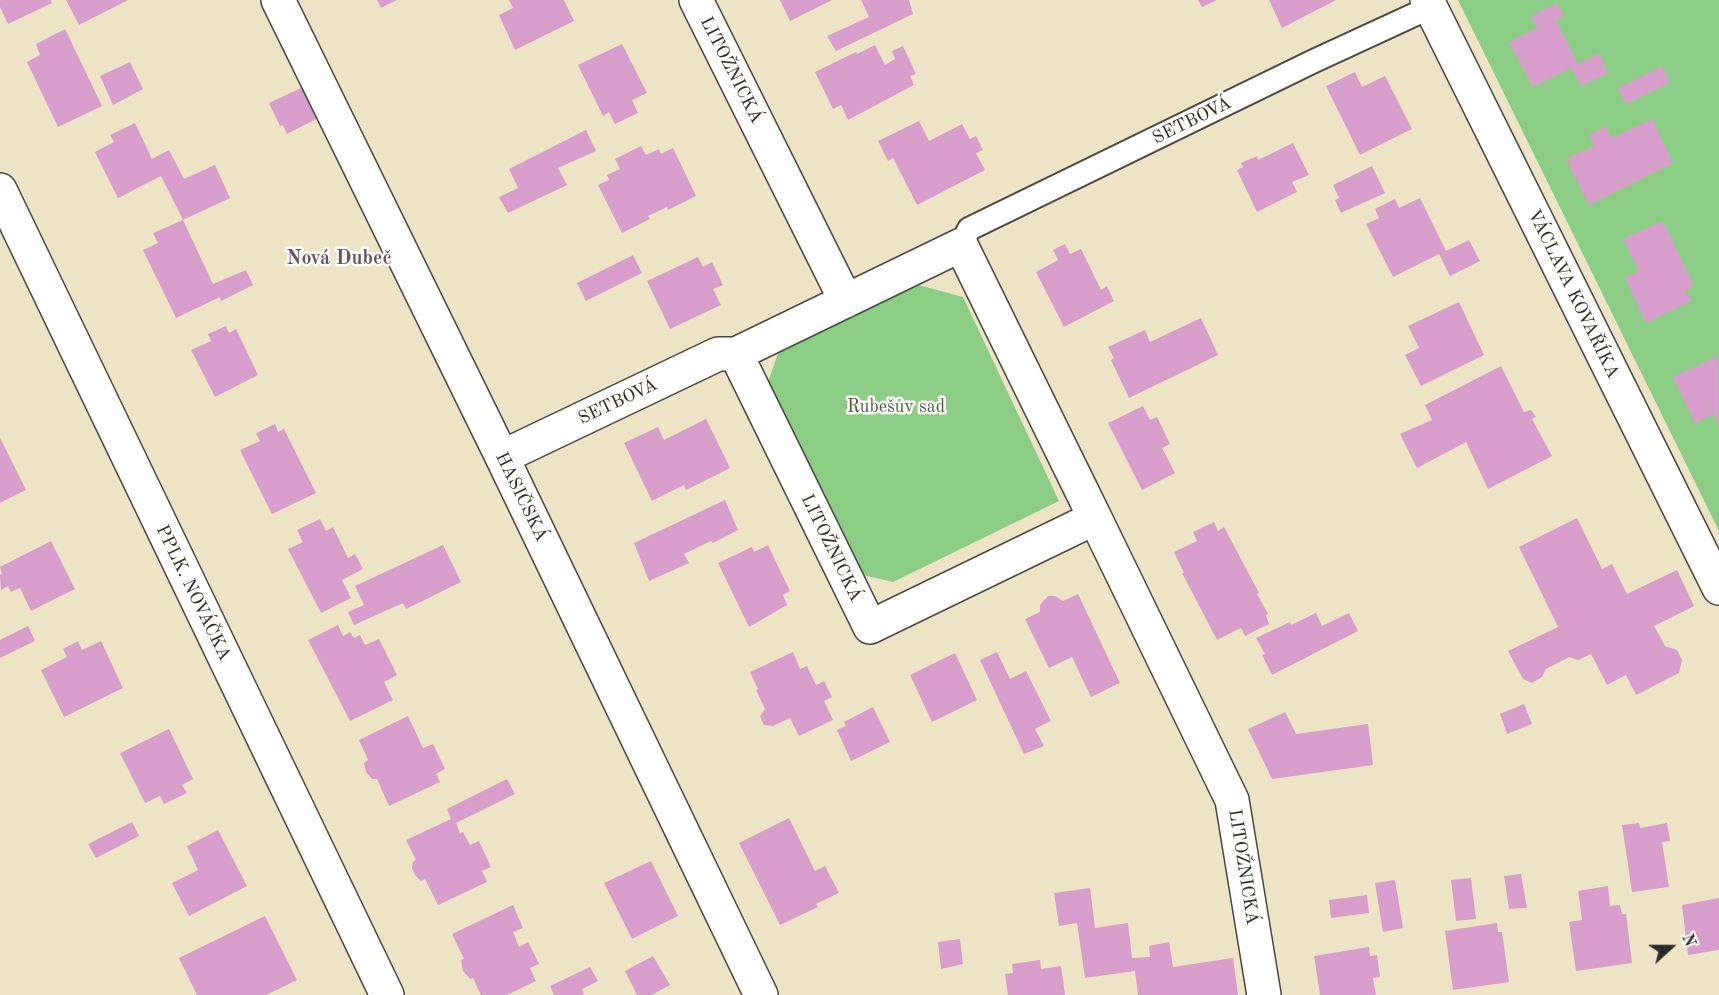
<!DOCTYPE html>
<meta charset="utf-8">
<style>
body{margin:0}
#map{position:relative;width:1719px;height:995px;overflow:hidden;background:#ede4c5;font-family:"Old Standard TT",serif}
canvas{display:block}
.north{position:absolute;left:1641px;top:917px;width:60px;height:60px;-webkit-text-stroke:4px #fdfcf7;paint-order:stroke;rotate:69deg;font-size:16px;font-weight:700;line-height:24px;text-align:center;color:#2b2b2b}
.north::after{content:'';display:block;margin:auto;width:21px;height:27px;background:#2b2b2b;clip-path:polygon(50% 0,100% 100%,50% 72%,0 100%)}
</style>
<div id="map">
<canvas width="1719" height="995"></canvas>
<div class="north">N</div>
</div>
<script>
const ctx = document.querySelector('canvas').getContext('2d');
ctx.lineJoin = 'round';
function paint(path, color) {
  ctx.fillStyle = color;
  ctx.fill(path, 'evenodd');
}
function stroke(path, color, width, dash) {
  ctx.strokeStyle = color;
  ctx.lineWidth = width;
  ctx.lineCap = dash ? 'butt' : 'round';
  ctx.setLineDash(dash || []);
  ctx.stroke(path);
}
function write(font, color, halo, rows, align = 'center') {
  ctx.font = font + ' "Old Standard TT",serif';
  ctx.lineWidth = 5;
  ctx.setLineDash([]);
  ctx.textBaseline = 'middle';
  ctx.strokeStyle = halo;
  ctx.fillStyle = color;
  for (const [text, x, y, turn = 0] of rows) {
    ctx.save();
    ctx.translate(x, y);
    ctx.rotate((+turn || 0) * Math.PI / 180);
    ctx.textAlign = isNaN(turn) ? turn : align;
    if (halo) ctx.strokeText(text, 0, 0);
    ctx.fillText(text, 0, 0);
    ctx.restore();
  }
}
paint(new Path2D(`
 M1458 0H1719V531Z
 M911 283 963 297 1059 501 893 582 863 575 766 388 782 342Z`), '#8bcd85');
paint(new Path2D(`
 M0 0H51L52 3 8 24 0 7Z
 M66 0H128L79 25Z
 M377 0H397L381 8Z
 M509 0H564L574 21 515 50 499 15 513 8Z
 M780 0H832L790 21Z
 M861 0H909L913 14 836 51 827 36 869 17Z
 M1198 0H1217L1202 7Z
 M1269 0H1336L1282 28Z
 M1557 3 1564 16 1556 20 1578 64 1599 53 1608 73 1581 86 1571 68 1533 87 1509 42 1537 28 1531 16Z
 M65 29 102 106 58 127 27 62 40 55 36 44Z
 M622 44 647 93 632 100 638 113 615 124 609 112 603 116 578 65Z
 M875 45 885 65 895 59 892 51 903 46 916 74 910 76 914 85 848 120 841 105 833 109 815 72 856 52 857 54Z
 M130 62 143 89 113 105 100 76Z
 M1662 66 1670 83 1626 104 1618 88Z
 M1355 72 1362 87 1385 76 1412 129 1360 155 1326 86Z
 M303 87 318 118 287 134 283 125 280 126 269 103Z
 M1652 119 1673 163 1589 205 1566 159 1594 146 1589 135 1606 126 1612 138Z
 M919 121 929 141 962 124 970 139 976 136 983 150 976 153 985 170 917 205 893 158 888 161 878 141Z
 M135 123 152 159 169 150 184 179 215 165 230 198 183 220 161 176 118 198 95 152 114 142 110 135Z
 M586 130 596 151 558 168 567 185 508 213 499 197 518 188 509 169Z
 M1293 143 1309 175 1292 182 1297 192 1257 212 1237 170 1243 167 1241 163 1257 156 1258 160Z
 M641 146 646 155 659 149 661 154 673 148 696 196 668 210 667 207 648 216 650 219 622 233 598 185 609 180 607 175 620 169 615 159Z
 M1372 166 1385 193 1341 213 1335 200 1339 198 1333 185Z
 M1420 198 1446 251 1469 240 1480 261 1450 276 1439 254 1393 277 1366 224 1379 218 1375 209 1395 199 1399 208Z
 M183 220 213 284 246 270 253 285 221 301 220 297 176 318 143 250 158 243 153 233Z
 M1663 221 1694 286 1686 290 1692 301 1646 323 1625 278 1639 271 1623 239Z
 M1065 244 1070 254 1081 249 1101 290 1107 286 1114 301 1064 327 1036 272 1058 260 1053 250Z
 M633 255 642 273 586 301 577 283Z
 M698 257 703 267 712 262 723 285 713 289 721 305 670 329 647 281Z
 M1459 302 1484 355 1421 386 1405 355 1419 348 1408 326Z
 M1201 318 1218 355 1129 398 1111 360 1114 358 1108 347 1145 330 1150 342Z
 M226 326 229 333 236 329 258 375 215 397 191 350 211 341 208 334Z
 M1718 356 1719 425 1714 414 1695 423 1673 377Z
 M1501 366 1524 412 1531 410 1536 417 1532 419 1552 456 1488 489 1466 442 1417 468 1400 434 1432 420 1425 405Z
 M1143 406 1150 420 1157 417 1170 444 1162 448 1175 473 1142 490 1108 423Z
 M706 419 730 468 686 490 684 485 652 501 624 443 658 427 664 440Z
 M275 424 278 432 284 429 316 493 272 514 240 450 260 441 256 433Z
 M0 438 26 490 0 503Z
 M725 500 738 530 713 543 711 541 684 554 689 563 649 581 634 543Z
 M1577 518 1602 569 1612 564 1627 594 1677 570 1694 606 1654 626 1665 646 1677 650 1682 660 1679 673 1636 695 1626 675 1607 685 1591 654 1578 660 1569 657 1546 669 1542 677 1532 683 1523 679 1508 651 1558 627 1519 547Z
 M320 519 326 531 333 527 348 558 355 554 363 569 342 580 351 598 321 613 288 549 303 542 297 530Z
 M1214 522 1218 531 1224 527 1259 593 1257 594 1268 614 1266 615 1269 624 1245 636 1241 628 1217 640 1182 573H1184L1174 552 1197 541 1193 532Z
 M51 541 75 589 31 611 20 588 11 592 8 586 1 590 0 575 2 574 0 567Z
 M443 545 461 582 406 609 403 603 354 625 348 612 364 605 355 586Z
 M768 545 790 591 783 595 787 605 749 627 718 563 752 547 754 552Z
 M1078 594 1120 683 1091 697 1072 657 1049 668 1025 619 1040 612V605L1048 596H1055L1063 601Z
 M1316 613 1322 626 1349 613 1358 631 1272 675 1262 655 1265 654 1256 638 1290 622 1291 625Z
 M338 625 343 636 350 632 354 638 360 635 365 645 379 639 397 675 384 682 393 700 350 721 308 640Z
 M28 626 35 641 0 658V640Z
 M78 641 82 650 101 641 123 688 64 717 41 670 67 657 63 649Z
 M793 652 800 669 807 666 816 685 824 681 832 697 824 701 833 720 799 736 790 718 773 726 764 725 760 716 765 709 756 690 758 689 750 672Z
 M997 652 1010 679 1026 671 1051 721 1035 729 1044 746 1024 754 980 660Z
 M955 653 977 700 932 722 910 675Z
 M1524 704 1532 724 1507 734 1500 714Z
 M873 707 890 742 851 761 837 730 846 726 844 722Z
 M1285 712 1296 734 1368 724 1373 765 1272 779 1248 729Z
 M408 716 423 748 433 744 445 769 436 774 440 782 389 806 377 779H372L366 772 364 763 368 760 359 740Z
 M169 729 193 779 182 785 187 793 164 804 160 796 145 803 120 753Z
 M507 779 515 794 456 823 460 833 463 832 470 845 479 841 491 867 482 871 487 882 438 905 425 879 421 881 415 875 412 868 413 862 416 860 406 840 451 819 447 809Z
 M789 818 815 871 825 866 839 893 816 904 818 907 780 925 739 843Z
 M132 822 139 836 96 858 88 844Z
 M1639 823 1640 828 1667 823 1670 841 1662 842 1669 887 1632 892 1622 825Z
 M218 830 247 886 189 916 172 883 198 870 187 846Z
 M651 861 678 916 632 939 604 883Z
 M1521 874 1527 908 1509 909 1504 876Z
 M1471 878 1476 919 1456 921 1451 880Z
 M1395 880 1403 928 1383 932 1375 883Z
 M1608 886 1610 906 1620 905 1622 914H1626L1632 963 1576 971 1569 922 1582 920 1578 891Z
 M1090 888 1095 928 1128 923 1132 958 1150 957 1149 946 1169 942 1173 967 1233 958 1238 995H1138L1135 971 1085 978 1077 923 1059 926 1054 893Z
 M1367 895 1369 913 1331 918 1329 900Z
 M1719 898V950L1688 955 1682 905Z
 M513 905 523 928 513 932 519 947 528 942 539 964 530 968 536 981 507 995H481L473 978 470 979 463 971 461 960 464 959 452 934Z
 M265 916 297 980 266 995H197L179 958Z
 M1497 923 1498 932H1502L1509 982 1453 990 1445 931Z
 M960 939 963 964 941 969 938 942Z
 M1369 947 1370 956 1377 955 1380 977 1373 978 1376 995H1320L1314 956Z
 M653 956 670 985 652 995H637L625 971Z
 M1040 960 1041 969 1061 966 1065 995H1008L1005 974 1013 973 1012 964Z
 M590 967 598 981 582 989 584 995H554L550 986Z`), '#d79ecc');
const lane = new Path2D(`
 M961 245 969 229 1314 61 1431 7`);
const street = new Path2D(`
 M278 0 502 457 761 995
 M696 0 846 301
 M1427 0 1719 588
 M0 190 387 995
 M961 245 1095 518 870 627 736 354Z
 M502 457 718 354H736
 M1095 518 1232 800 1264 995`);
stroke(lane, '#484742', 26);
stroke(street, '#484742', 36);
stroke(lane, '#fff', 22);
stroke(street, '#fff', 33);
write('18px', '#2b2b2b', '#fdfcf7', [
 ["LITOŽNICKÁ",731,70,63],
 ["SETBOVÁ",1192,121,-26],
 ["VÁCLAVA KOVAŘÍKA",1573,294,64],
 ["SETBOVÁ",618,402,-25],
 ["HASIČSKÁ",521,497,64],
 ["LITOŽNICKÁ",831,548,64],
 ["PPLK. NOVÁČKA",193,593,64],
 ["LITOŽNICKÁ",1243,867,81]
]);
write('18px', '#485c46', '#fdfcf7', [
 ["Rubešův sad",896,407]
]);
write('bold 20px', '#675363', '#fdfcf7', [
 ["Nová Dubeč",339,259]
]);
</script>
